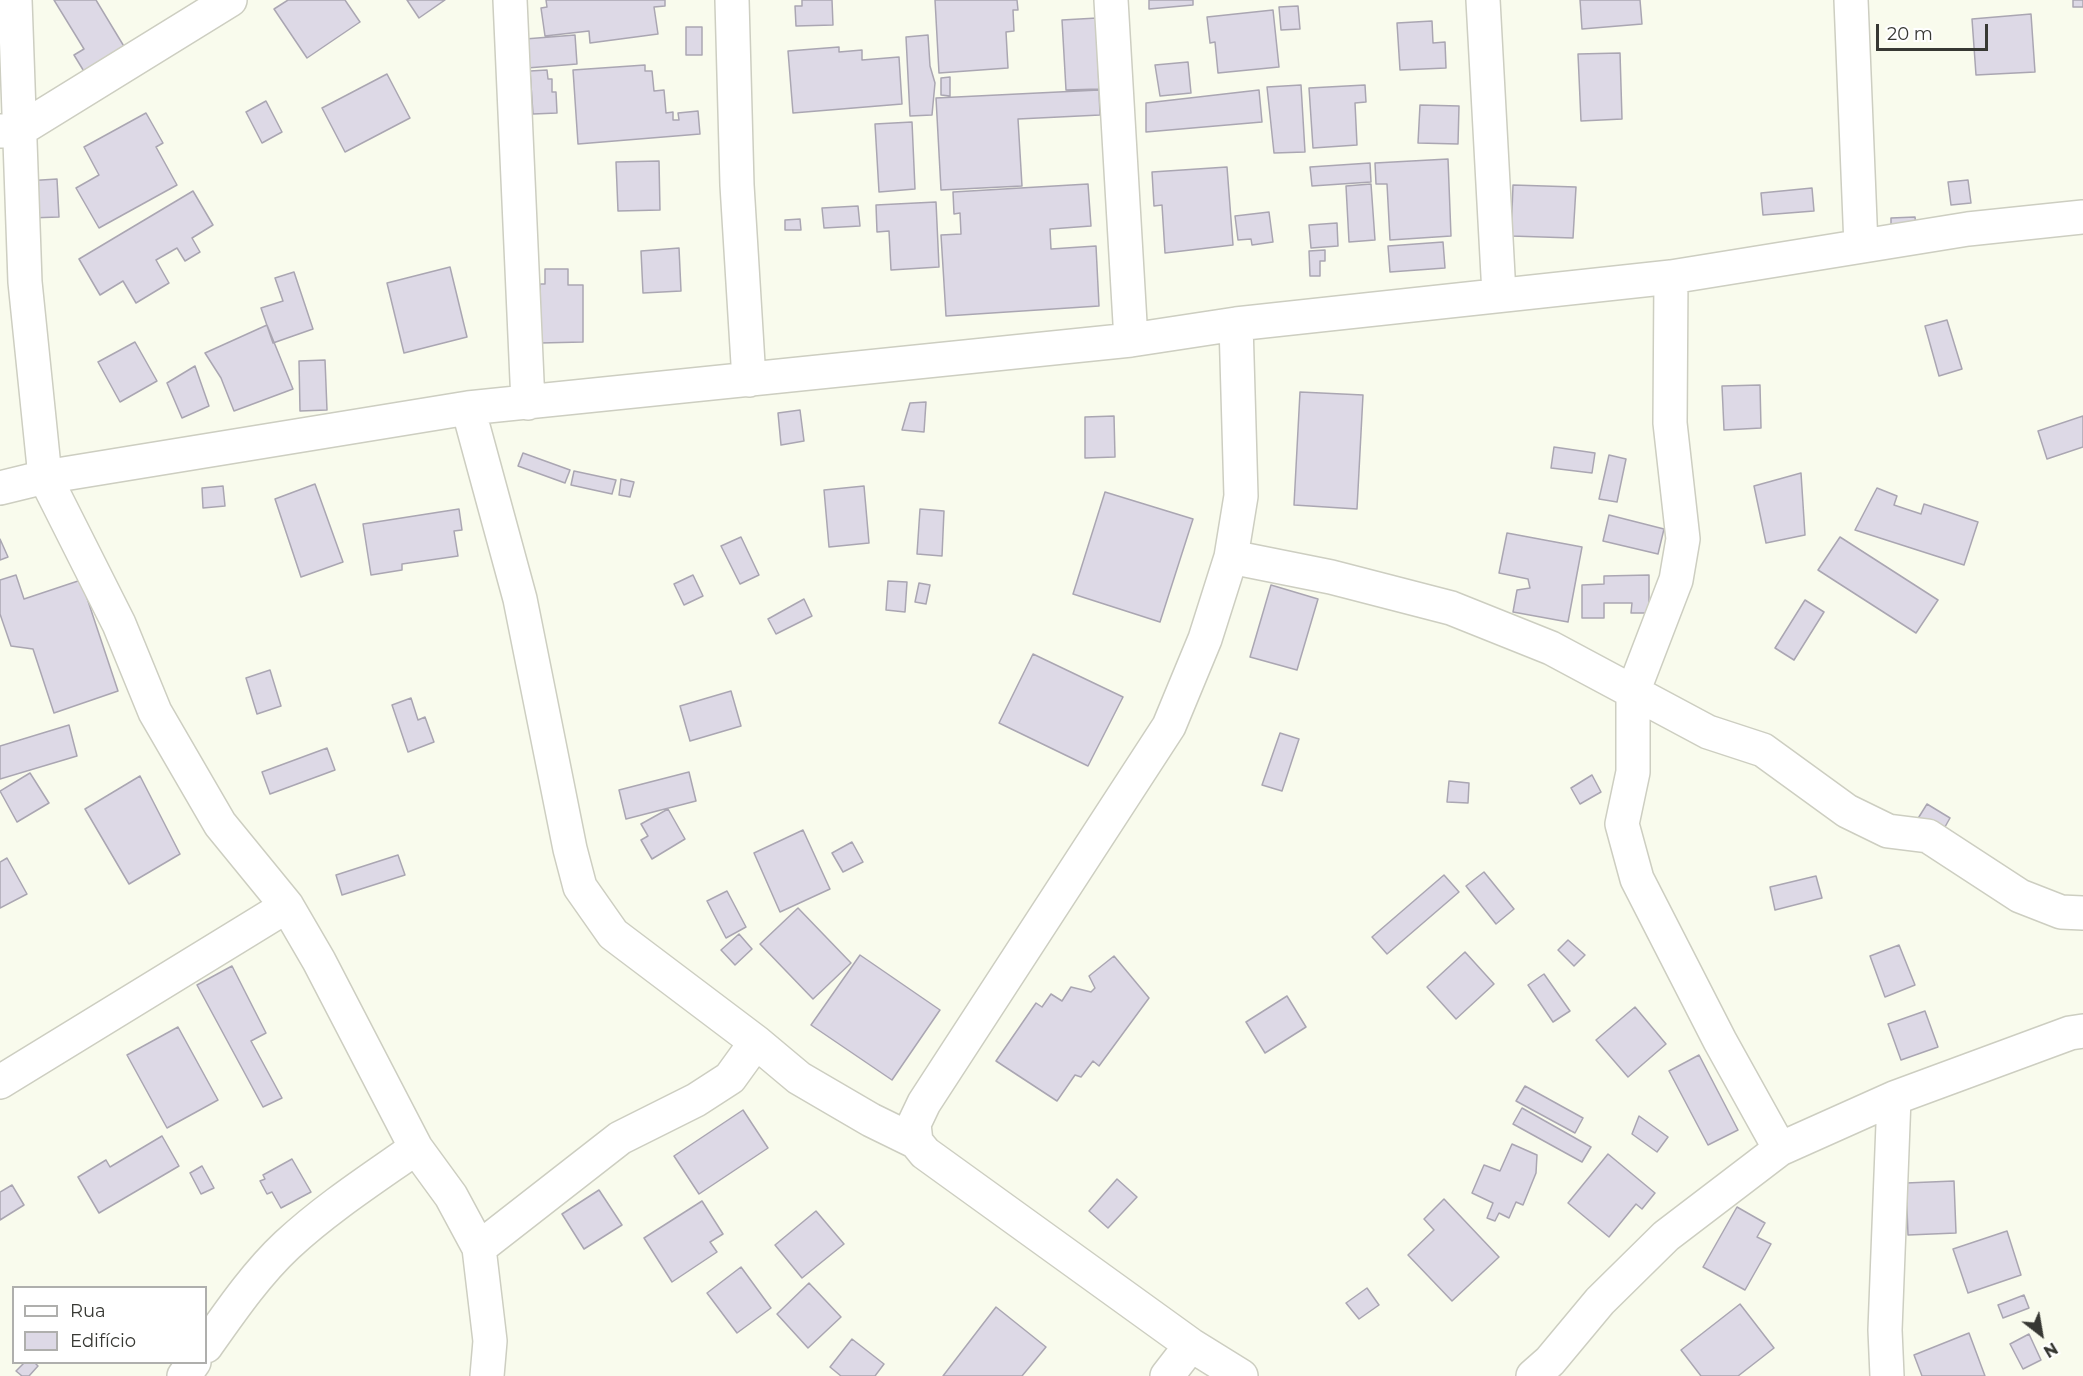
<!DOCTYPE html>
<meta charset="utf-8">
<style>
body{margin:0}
#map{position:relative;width:2083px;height:1376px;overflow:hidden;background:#f9fbed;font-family:Montserrat,sans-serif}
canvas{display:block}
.legend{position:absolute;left:12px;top:1286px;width:195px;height:78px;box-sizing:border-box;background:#fff;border:2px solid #afafad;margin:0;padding:8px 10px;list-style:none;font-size:18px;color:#373833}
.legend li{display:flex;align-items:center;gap:12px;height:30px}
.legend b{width:30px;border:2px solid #afafad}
.north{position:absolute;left:2011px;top:1304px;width:60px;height:60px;-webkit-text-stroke:4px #fff;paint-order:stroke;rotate:149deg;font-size:16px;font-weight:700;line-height:24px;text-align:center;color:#373833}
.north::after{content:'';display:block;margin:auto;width:21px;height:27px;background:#373833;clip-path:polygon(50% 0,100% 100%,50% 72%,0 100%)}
.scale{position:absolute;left:1876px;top:24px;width:112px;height:27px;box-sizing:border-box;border:3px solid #373833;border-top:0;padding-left:8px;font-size:18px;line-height:21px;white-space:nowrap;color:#373833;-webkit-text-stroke:4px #fff;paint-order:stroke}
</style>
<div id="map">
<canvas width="2083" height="1376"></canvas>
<ul class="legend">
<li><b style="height:8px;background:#fff"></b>Rua</li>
<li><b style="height:16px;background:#ddd9e6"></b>Edifício</li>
</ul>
<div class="north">N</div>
<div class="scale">20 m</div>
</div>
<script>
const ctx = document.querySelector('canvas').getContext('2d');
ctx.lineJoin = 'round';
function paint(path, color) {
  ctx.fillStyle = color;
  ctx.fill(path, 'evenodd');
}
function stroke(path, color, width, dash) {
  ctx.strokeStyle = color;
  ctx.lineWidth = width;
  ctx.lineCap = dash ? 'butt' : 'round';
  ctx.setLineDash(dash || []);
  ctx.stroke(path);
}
const building = new Path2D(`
 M54 0H96L128 53 88 78 74 55 84 49Z
 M288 0H345L360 22 307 58 274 9Z
 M407 0H445L419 18Z
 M546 0H665V6L654 7 658 34 590 43 589 31 545 36 541 8 547 7Z
 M802 0H832L833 25 796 26 795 6H802Z
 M935 0H1017L1018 10H1013L1014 31 1006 32 1008 68 939 73Z
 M1149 0H1193V5L1149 9Z
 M1580 0H1640L1642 24 1582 29Z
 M2073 0H2083V7H2073Z
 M1298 6 1300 29 1281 30 1279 7Z
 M1273 10 1279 67 1218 73 1215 42 1210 43 1207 17Z
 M2031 14 2035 72 1976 75 1972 19Z
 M1097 18 1099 89 1066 90 1062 20Z
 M1432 21 1433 43 1445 42 1446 68 1400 70 1397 23Z
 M686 27H702V55H686Z
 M575 35 577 64 527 68 525 39Z
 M928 35 930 66 935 83 932 115 910 116 906 37Z
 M839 47V52L862 50V60L899 57 902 104 793 113 788 51Z
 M1620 53 1622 119 1581 121 1578 54Z
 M1188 62 1191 93 1160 96 1155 65Z
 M645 65V71H652L654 91 664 90 666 113 673 112V120H679L678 113 698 111 700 134 578 144 573 70Z
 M547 70 548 79H552V92H556L557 113 533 114 530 71Z
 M387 74 410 118 345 152 322 108Z
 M950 77V96L941 95V78Z
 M1301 85 1305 152 1274 153 1267 87Z
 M1365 85 1366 102 1355 103 1357 145 1313 148 1309 88Z
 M1099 90 1100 115 1018 119 1022 186 941 190 936 98Z
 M1259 90 1262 122 1146 132V103Z
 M266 101 282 132 262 143 246 112Z
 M1420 105 1459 106 1458 144 1418 143Z
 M146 113 163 143 156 147 177 185 99 228 76 188 99 175 84 147Z
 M912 122 915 189 879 192 875 124Z
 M1448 159 1451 236 1390 240 1387 184H1376L1375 163Z
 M659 161 660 210 618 211 616 162Z
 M1370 163 1371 182 1312 186 1310 167Z
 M1227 167 1233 245 1165 253 1162 205 1154 206 1152 172Z
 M57 179 59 217 29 218 26 181Z
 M1968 180 1971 203 1951 205 1948 182Z
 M1088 184 1091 226 1050 229 1051 249 1096 246 1099 306 946 316 941 235 961 234 960 213 954 214 953 192Z
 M1371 184 1375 240 1349 242 1346 186Z
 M1513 185 1576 187 1573 238 1511 236Z
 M1812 188 1814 211 1763 215 1761 193Z
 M193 191 213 225 192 238 200 252 185 261 177 248 156 260 169 283 136 303 123 281 100 295 79 259Z
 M936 202 939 267 891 270 889 231 877 232 876 205Z
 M858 206 860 226 824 228 822 208Z
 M1269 212 1273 242 1252 245 1251 239 1238 240 1235 216Z
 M1915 217 1916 226 1891 227V218Z
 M800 219 801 230H785V220Z
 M1337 223 1338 246 1311 248 1309 225Z
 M1443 242 1445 268 1390 272 1388 246Z
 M679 248 681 291 643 293 641 251Z
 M1325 250V261H1320V276H1310L1309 251Z
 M450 267 467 337 404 353 387 283Z
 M545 269H568V285H583V342L540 343V284H545Z
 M294 272 313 329 273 343 261 308 283 301 275 278Z
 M1947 320 1962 369 1939 376 1925 326Z
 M267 325 293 389 234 411 221 378 205 353Z
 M135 342 157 381 120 402 98 362Z
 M325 360 327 410 300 411 299 361Z
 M195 366 209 406 182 418 167 383Z
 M1760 385 1761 428 1724 430 1722 386Z
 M1300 392 1363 395 1357 509 1294 505Z
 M926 402 924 432 902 430 910 403Z
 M800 410 804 441 781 445 778 413Z
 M1114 416 1115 457 1085 458V417Z
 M2083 416V447L2047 459 2038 431Z
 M1554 447 1595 453 1592 473 1551 468Z
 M523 453 570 470 565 483 518 466Z
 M1609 455 1626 459 1617 502 1599 499Z
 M574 471 616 480 612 494 571 485Z
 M1801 473 1805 535 1766 543 1754 486Z
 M621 479 634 482 630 497 619 495Z
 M315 484 343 562 301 577 275 499Z
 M223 486 225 506 203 508 202 488Z
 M864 486 869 543 829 547 824 490Z
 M1877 488 1897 496 1894 505 1921 514 1924 504 1978 522 1964 565 1855 530Z
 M1105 492 1193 519 1160 622 1073 594Z
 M459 509 462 530 454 531 458 556 402 564V570L371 575 363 524Z
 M920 509 944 511 942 556 917 554Z
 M1609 515 1664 529 1658 554 1603 541Z
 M1507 533 1582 547 1568 622 1513 612 1517 590 1530 588 1528 579 1499 573Z
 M741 537 759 575 740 584 721 546Z
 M1840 537 1938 600 1916 633 1818 570Z
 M0 539 8 557 0 560Z
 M16 575 24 599 81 580 118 691 54 713 33 649 11 646 0 614V580Z
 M693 575 703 596 684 605 674 584Z
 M1649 575V613H1631L1632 603H1604V618H1582V585L1604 584V576Z
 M888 581 907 582 905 612 886 610Z
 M919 583 930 585 926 604 915 602Z
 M1271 585 1318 599 1297 670 1250 657Z
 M804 599 812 616 776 634 768 619Z
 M1805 600 1824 612 1794 660 1775 648Z
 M1033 654 1123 697 1088 766 999 723Z
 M270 670 281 706 257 714 246 678Z
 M731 691 741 726 690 741 680 706Z
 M411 698 418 720 425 717 434 742 408 752 392 705Z
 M69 725 77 756 0 779V746Z
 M1280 733 1299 739 1282 791 1262 785Z
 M327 748 335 770 270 794 262 772Z
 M689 772 696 801 626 819 619 790Z
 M30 773 49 803 17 822 0 791Z
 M1592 775 1601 792 1580 804 1571 788Z
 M140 776 180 854 129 884 85 809Z
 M1449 781 1469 783 1468 803 1447 802Z
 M1927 804 1950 818 1941 834 1917 820Z
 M668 809 685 839 652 859 641 840 648 836 641 824Z
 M803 830 830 889 780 912 754 853Z
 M852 842 863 862 843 872 832 853Z
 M398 855 405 875 342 895 336 875Z
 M7 858 27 894 0 908V862Z
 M1484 872 1514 909 1496 924 1466 886Z
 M1444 875 1459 892 1387 954 1372 937Z
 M1816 876 1822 898 1775 910 1770 887Z
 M727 891 746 927 726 938 707 901Z
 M798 908 851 963 813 999 760 944Z
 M739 934 752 949 735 965 721 950Z
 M1568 940 1585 955 1574 966 1558 950Z
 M1899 945 1915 985 1885 997 1870 956Z
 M1465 952 1494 984 1456 1019 1427 987Z
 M860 955 940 1010 892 1080 811 1025Z
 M1114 956 1149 998 1099 1066 1093 1061 1081 1077 1075 1075 1057 1101 996 1061 1036 1003 1042 1007 1051 994 1062 1001 1071 987 1091 992 1095 988 1089 976Z
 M232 966 266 1033 251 1041 282 1098 263 1107 197 985Z
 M1544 974 1570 1011 1553 1022 1528 985Z
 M1287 996 1306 1027 1265 1053 1246 1022Z
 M1635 1007 1666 1044 1628 1077 1596 1040Z
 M1925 1011 1938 1047 1901 1060 1888 1024Z
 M178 1027 218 1100 167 1128 127 1055Z
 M1699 1055 1738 1130 1708 1145 1669 1071Z
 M1525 1086 1583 1118 1575 1133 1516 1101Z
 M1522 1108 1591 1147 1582 1162 1513 1124Z
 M743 1110 768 1148 699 1194 674 1156Z
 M1639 1116 1668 1137 1657 1152 1632 1134Z
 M162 1136 179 1166 99 1213 78 1177 106 1160 110 1167Z
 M1512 1144 1537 1155 1536 1173 1523 1205 1516 1202 1509 1218 1499 1213 1495 1221 1487 1218 1493 1203 1472 1193 1484 1165 1500 1171Z
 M1608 1154 1655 1193 1642 1209 1636 1204 1609 1237 1568 1203Z
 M292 1159 311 1192 281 1208 272 1192 267 1194 260 1181 265 1179 263 1175Z
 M202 1166 214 1188 201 1194 190 1173Z
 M1117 1179 1137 1197 1108 1228 1089 1211Z
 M1954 1181 1956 1233 1908 1235 1906 1183Z
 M12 1185 24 1205 0 1220V1192Z
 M599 1190 622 1225 584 1249 562 1214Z
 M1444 1199 1499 1257 1452 1301 1408 1255 1434 1230 1424 1219Z
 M702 1201 723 1234 710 1242 717 1252 672 1282 644 1238Z
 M1737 1207 1765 1223 1757 1237 1771 1244 1745 1290 1703 1267Z
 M816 1211 844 1244 802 1278 775 1245Z
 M2007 1231 2021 1275 1968 1293 1953 1249Z
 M741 1267 771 1308 737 1333 707 1293Z
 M809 1283 841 1317 808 1348 777 1314Z
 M1367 1288 1379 1305 1359 1319 1346 1303Z
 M2024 1295 2029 1308 2003 1318 1998 1305Z
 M1740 1304 1774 1348 1738 1376H1701L1681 1350Z
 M996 1307 1046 1347 1022 1376H943Z
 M1969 1333 1985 1376H1922L1914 1355Z
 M2029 1334 2041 1360 2023 1369 2010 1344Z
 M852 1339 884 1364 875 1376H841L830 1367Z
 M25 1362H34L38 1366 29 1376H22L16 1371Z`);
paint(building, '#ddd9e6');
stroke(building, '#aaa6b2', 1.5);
const street = new Path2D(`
 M15 0 25 282 45 477 119 624 155 712 220 824 287 906 319 961 416 1148 451 1196 479 1248 490 1341 487 1376
 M510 0 528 403
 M732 0 737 185 749 380
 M1111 0 1131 340
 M1483 0 1499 294
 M1851 0 1861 246
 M2 131 21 129 230 0
 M1671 277 1670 423 1683 539 1676 580 1633 692V772L1622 824 1637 879 1720 1041 1780 1149
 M468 408 520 599 570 849 580 887 613 934 756 1042 799 1078 871 1120 916 1142 925 1153 1191 1345 1241 1376
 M0 488 45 477 468 408 1131 340 1236 324 1671 277 1968 229 2083 217
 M1231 557 1331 577 1451 608 1551 648 1708 732 1763 750 1847 811 1888 831 1928 836 2020 896 2061 912 2083 913
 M0 1082 287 906
 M916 1142 914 1124 924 1103 1169 726 1205 639 1231 557 1241 496 1236 324
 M479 1248 620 1138 696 1100 730 1078 756 1042
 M206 1346C230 1312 256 1274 287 1245 327 1208 372 1179 416 1148
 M184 1376 194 1362
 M1167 1376 1191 1345
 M1533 1376 1550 1361 1600 1301 1666 1236 1780 1149 1894 1098 2070 1033 2083 1031
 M1887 1376 1885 1330 1894 1098`);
stroke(street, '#cdcec1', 36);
stroke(street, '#fff', 33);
</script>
